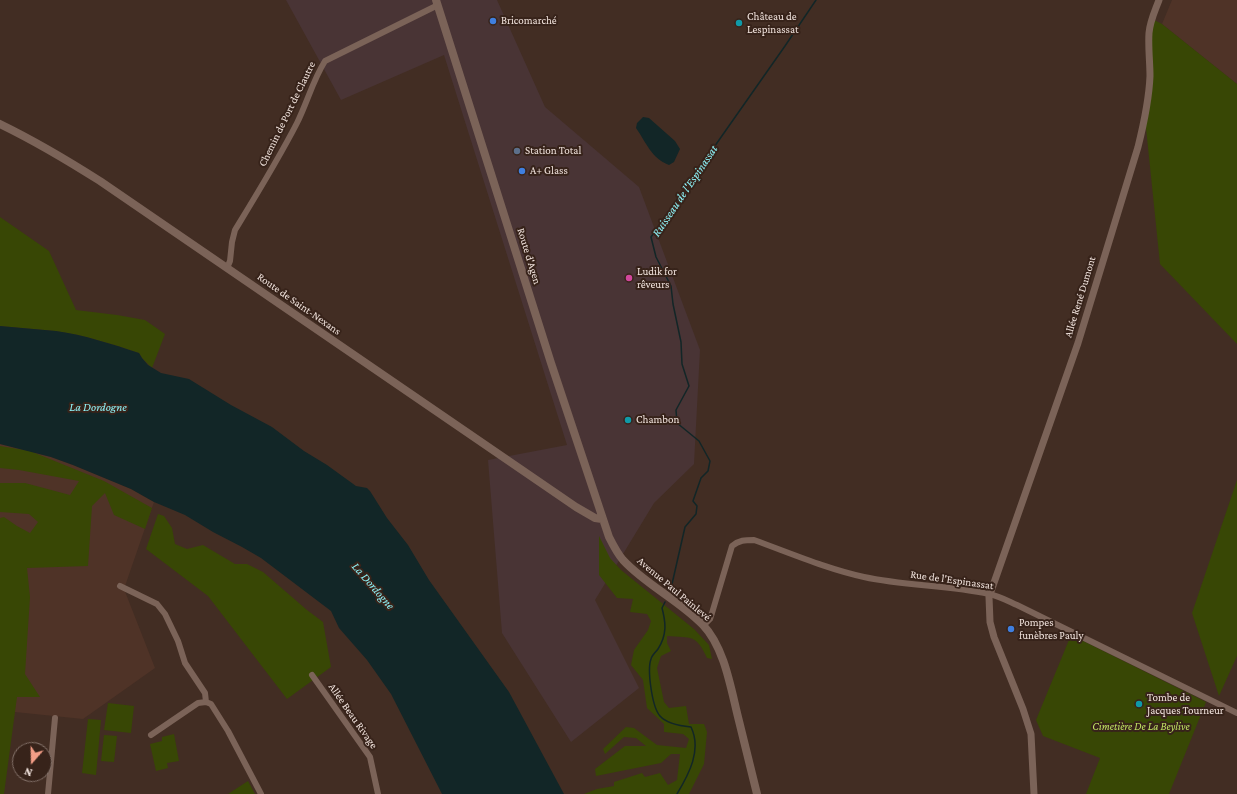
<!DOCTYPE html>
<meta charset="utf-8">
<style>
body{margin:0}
#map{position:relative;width:1237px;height:794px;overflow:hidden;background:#422d23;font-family:"Crimson Pro",serif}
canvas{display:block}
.north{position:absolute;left:12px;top:742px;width:40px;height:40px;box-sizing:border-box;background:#37231a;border:1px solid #827068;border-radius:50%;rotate:200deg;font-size:11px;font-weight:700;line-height:16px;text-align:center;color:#f2e4de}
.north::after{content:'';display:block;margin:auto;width:14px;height:18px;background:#f49e87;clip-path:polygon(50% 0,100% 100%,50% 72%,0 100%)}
</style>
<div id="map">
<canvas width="1237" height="794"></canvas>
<div class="north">N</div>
</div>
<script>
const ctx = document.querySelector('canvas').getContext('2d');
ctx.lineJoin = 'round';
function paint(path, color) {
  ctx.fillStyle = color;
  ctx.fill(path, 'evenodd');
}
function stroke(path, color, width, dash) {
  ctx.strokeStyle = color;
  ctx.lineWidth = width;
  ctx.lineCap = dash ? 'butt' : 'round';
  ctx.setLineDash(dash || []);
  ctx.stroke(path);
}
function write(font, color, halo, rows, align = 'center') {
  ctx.font = font + ' "Crimson Pro",serif';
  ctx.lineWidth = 4;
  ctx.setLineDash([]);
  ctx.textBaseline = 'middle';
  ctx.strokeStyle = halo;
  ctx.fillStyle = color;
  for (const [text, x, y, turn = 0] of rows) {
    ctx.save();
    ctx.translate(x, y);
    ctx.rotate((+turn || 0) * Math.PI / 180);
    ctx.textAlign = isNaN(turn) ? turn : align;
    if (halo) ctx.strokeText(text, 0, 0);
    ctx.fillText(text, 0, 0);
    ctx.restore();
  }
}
paint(new Path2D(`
 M286 0H497L545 107 639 187 700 350 694 464 654 503 595 600 639 688 571 742 502 633 488 460 567 445 444 55 341 100Z`), '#493435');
paint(new Path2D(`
 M1172 0H1237V84L1162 24Z
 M0 444 51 457 73 465 131 489 154 502 124 589 155 668 83 719 15 712 9 742 4 794H0Z`), '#4f3327');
paint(new Path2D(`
 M1152 19 1162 24 1237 84V344L1160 264 1145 118Z
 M0 217 49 251 76 310 117 315 145 320 165 334 152 368 142 358 139 353C112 344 84 335 55 331 37 329 18 328 0 326Z
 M0 446 30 451 104 481 152 508 145 529 114 515 105 493 92 506 88 566 27 568 30 597 25 674 40 697H17L4 794H0V518L4 517 17 526 30 533 38 522 29 514 0 512V483H25L70 495 79 481 19 470 0 468Z
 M1237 480V656L1219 696 1192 613Z
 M158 514 164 516 172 528 175 544 187 549 203 545 235 564H247L263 572 307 610 323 622 331 667 287 699 208 596 146 549Z
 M599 536 610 558 621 570 694 629 709 645 712 659 707 658C696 634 692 638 667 636V643L671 651 661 656 657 668 664 702 669 708 686 706 689 724H704L707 732 704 764 689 794H584L597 789 614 786V782L642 773 645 777 660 773 668 785 677 780 680 754H671L661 763 596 776 595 769 625 746H646L636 738 624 737 605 754 603 749 626 727 634 728 657 745 686 748 689 739 683 734 664 732V724L647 708 643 680 631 665 634 650 648 630 651 621 647 614 630 612 633 599 617 598 599 575Z
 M1071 635 1206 702 1169 794H1086L1100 758 1043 736 1036 720Z
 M108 703 134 706 131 733 104 730Z
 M88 719 101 720 96 775 82 773Z
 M174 734 179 761 167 763 168 768 156 771 150 744 162 741V737Z
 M104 735 117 736 114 762 101 761Z
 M248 781 255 794H228Z`), '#384705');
paint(new Path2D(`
 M643 117 649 118 675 141 680 149 674 162 669 165C651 158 646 142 636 128L637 123Z
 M0 326C18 328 37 329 56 331 84 335 112 344 139 353L142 358 148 365 161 373 189 379 231 405 272 427 304 451 327 465 356 486 367 488 370 491 387 518 408 545 429 580 509 692 564 794H442L391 694 367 660 339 628 331 611 261 558 242 547 213 532 185 515 154 502 131 489 73 465 51 457 0 444Z`), '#122627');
stroke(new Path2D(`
 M672 594V584L685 527 696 514 697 506 693 501 701 478 708 471 710 461 699 441 677 423 676 410 689 386 682 364 681 342 673 304 671 286 656 257 651 237 785 46 816 0
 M665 602 662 608C666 623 667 635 658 649 656 652 652 655 651 659 647 670 652 707 660 716 667 724 681 726 691 727 702 750 689 774 677 794`), '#122627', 1.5);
stroke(new Path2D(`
 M227 268 230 261 232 242 235 230C257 194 278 160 297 123 307 103 313 80 325 61L438 5
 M120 586 157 604 165 614 178 641 185 663 205 693 206 702
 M703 626 710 619 712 613 732 546C739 540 745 540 754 540 790 553 827 569 864 577 905 586 948 585 989 594 999 596 1008 601 1017 605L1237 713
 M312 675 370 757 378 794
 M206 702 211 704 228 731 261 794
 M151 735 198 703 206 702
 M48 794 55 718`), '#7b6358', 6);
stroke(new Path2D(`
 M1034 794 1031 734 1023 709 994 637 990 622 989 597 1078 343 1138 147C1144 123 1149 100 1150 76 1150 62 1148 47 1149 33 1150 21 1155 11 1159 0`), '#7b6358', 7);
stroke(new Path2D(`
 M436 0 551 363 609 537C613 545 617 553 623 560 646 585 679 600 703 625 725 648 731 690 739 721 745 745 751 770 757 794
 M0 124C35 141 67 160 100 181L576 507 595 518 602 519`), '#7b6358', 8);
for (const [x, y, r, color] of [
 [493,21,4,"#3f7fe0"],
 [739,23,4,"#0f9aa8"],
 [517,151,4,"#5c6f8a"],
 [522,171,4,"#3f7fe0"],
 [629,278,4,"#d1479c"],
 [628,420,4,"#0f9aa8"],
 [1011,629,4,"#3f7fe0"],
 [1139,704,4,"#0f9aa8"]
]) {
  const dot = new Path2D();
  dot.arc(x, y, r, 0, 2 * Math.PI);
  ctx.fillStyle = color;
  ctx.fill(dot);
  stroke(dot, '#37231a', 1.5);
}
write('11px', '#f2e4de', '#37231a', [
 ["Château de",747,17],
 ["Lespinassat",747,30],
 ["Bricomarché",501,21],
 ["Station Total",525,151],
 ["A+ Glass",530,171],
 ["Ludik for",637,272],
 ["rêveurs",637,285],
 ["Chambon",636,420],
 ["Pompes",1019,623],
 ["funèbres Pauly",1019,636],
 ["Tombe de",1147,698],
 ["Jacques Tourneur",1147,711]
], 'left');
write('11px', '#f2e4de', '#37231a', [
 ["Chemin de Port de Clautre",287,114,-64],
 ["Route d'Agen",529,256,73],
 ["Allée René Dumont",1080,297,-73],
 ["Route de Saint-Nexans",299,304,35],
 ["Rue de l'Espinassat",952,580,8],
 ["Avenue Paul Painlevé",674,589,40],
 ["Allée Beau Rivage",353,716,55]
]);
write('italic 11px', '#c0e363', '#37231a', [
 ["Cimetière De La Beylive",1141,727]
]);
write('italic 12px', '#8ff5fa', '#37231a', [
 ["Ruisseau de l'Espinassat",685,191,-56],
 ["La Dordogne",98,407],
 ["La Dordogne",373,586,49]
]);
</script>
